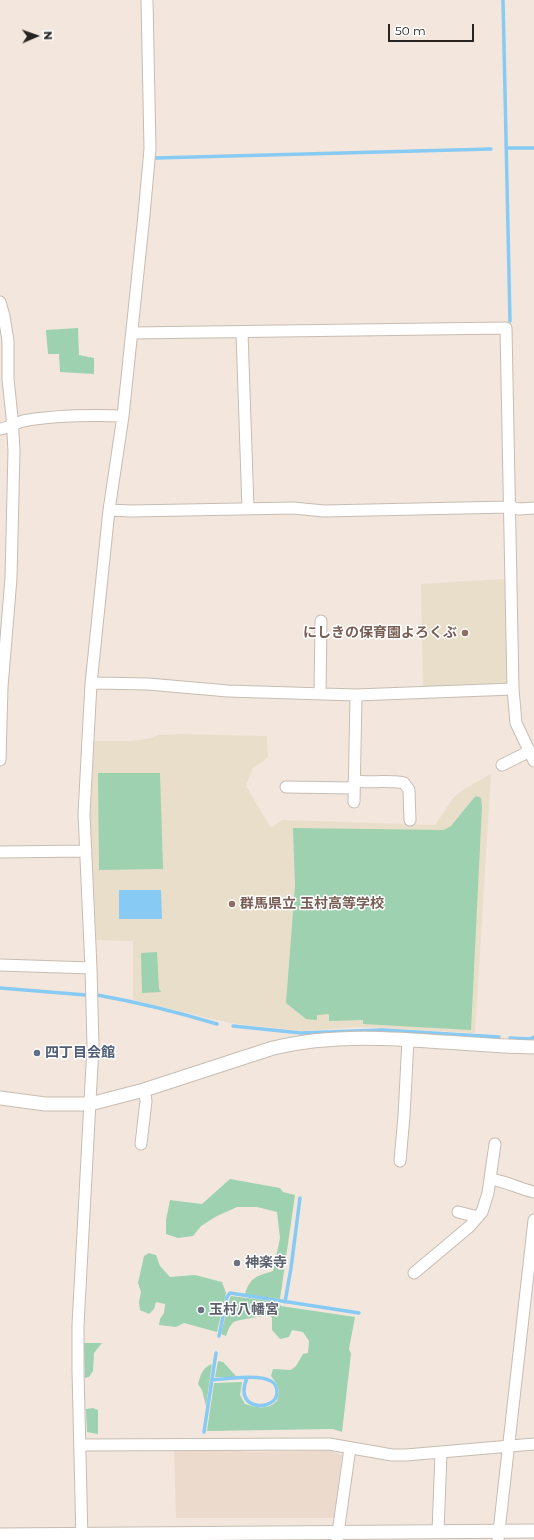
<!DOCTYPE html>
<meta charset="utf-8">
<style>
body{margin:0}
#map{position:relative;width:534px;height:1540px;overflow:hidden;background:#f3e7dd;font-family:Montserrat,sans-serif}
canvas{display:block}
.north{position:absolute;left:16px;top:16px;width:40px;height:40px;-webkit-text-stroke:3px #fff;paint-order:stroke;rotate:88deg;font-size:11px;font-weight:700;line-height:16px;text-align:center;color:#272320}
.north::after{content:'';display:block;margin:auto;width:14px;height:18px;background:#272320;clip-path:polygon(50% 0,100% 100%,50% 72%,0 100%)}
.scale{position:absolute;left:388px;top:24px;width:86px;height:18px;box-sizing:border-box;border:2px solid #272320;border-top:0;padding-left:5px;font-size:12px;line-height:14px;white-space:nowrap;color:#272320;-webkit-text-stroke:3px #fff;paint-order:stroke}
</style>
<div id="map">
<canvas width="534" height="1540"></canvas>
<div class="north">N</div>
<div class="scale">50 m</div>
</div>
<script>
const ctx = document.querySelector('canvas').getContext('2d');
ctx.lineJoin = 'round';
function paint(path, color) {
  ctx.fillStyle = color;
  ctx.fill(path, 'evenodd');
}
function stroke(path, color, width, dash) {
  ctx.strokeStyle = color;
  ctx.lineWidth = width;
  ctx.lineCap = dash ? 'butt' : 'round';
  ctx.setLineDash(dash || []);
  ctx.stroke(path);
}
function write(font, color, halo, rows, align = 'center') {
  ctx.font = font + ' Montserrat,"Noto Sans JP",sans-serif';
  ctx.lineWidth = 3;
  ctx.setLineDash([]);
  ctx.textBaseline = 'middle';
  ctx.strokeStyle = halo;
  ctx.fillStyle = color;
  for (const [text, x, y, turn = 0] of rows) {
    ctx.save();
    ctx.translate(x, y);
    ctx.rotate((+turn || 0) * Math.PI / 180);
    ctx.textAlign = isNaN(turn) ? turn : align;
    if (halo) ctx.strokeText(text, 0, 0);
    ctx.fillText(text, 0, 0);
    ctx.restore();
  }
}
paint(new Path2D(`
 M174 1450H229L246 1452 331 1451 342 1455 334 1518H176Z`), '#ecdacc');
paint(new Path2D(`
 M506 579 510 681 506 684 423 687 421 584Z
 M179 734 267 736 268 758 253 768 246 786 271 828 282 820 435 825 454 797 466 788 491 774 475 1033 360 1027 303 1031 230 1023 133 1000V941L94 940 96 932 90 820 94 741H131L152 738 158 735Z`), '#e9deca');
paint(new Path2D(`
 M78 328 79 355 94 358V374L60 372 59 354H48L46 330Z
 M98 773H160L163 869 99 870Z
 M476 796 481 798 482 806 471 1030 363 1024V1020L329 1021V1014L317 1015V1020L306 1019 286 1003 295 886 293 828 444 830 451 826 473 799Z
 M157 952 159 989 160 990 161 992 142 993 141 953Z
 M230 1179 280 1188 283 1192 295 1195 280 1299 245 1294C250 1277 257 1276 273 1271L280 1238 277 1212 257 1207H237L217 1216 201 1226 193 1236 178 1238 166 1234V1220L170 1200 202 1204Z
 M149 1253 156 1255 160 1266 170 1277 195 1275 222 1282 226 1293 217 1332 184 1323 176 1327 159 1325 160 1319 164 1313 165 1304 156 1302 154 1309 149 1314 140 1310 139 1302 141 1292 138 1283 144 1256Z
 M231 1296 279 1302 281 1306 355 1317 349 1349 351 1354 342 1432 333 1429 207 1431 214 1383 242 1382 240 1395 245 1404C257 1408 268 1410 277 1401 281 1389 278 1385 271 1376L273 1369 291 1370 296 1366 303 1354 308 1353 309 1341 303 1332 292 1330 289 1337 280 1339 272 1330V1317C269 1316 266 1315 263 1316 258 1317 237 1320 234 1322 229 1326 228 1331 226 1336L221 1334 230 1298Z
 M84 1343H102L94 1353 93 1371 89 1377 85 1378Z
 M218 1361 223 1362 237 1377H215Z
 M212 1364 206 1406 202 1390 198 1384C201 1374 202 1368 212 1364Z
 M93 1408 98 1410V1434L87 1432 86 1409Z`), '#9dd1b0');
paint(new Path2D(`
 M119 890H161L162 919H119Z`), '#87caf4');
stroke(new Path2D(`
 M503 0 510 321
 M506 148H534
 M156 158 491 149
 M0 988 86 995
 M97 995C137 1002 177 1012 217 1024
 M233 1026 301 1033 382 1030 499 1037
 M510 1038 530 1039 534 1037
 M285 1302 291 1268 300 1198
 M219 1336 227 1297 230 1293 359 1313
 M212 1380C227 1379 258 1374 271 1381 275 1383 277 1388 277 1392 278 1411 232 1413 247 1378
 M204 1432 216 1353`), '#87caf4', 3.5);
const minor = new Path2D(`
 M0 302 4 316 8 341V379L12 417 14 451 11 578 2 687 0 760
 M242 332 248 509
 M132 333 506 328 513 689 516 723 534 761
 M0 429C9 428 15 423 23 421 56 415 90 415 123 416
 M109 510 131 511 293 508 324 511 509 507 519 509 534 508
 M91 684 97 683 148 684 228 691 356 695 513 689
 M320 694 321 621
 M502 765 530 751
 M354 781C371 783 387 780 404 783L409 790 410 820
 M286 787 354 788
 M354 802 356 695
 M0 852 86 851
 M0 965 91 968
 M141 1144 146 1101 144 1090
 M400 1161 404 1116 408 1040
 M490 1179C506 1181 519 1189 534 1192
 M458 1212 478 1217
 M414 1273 470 1226 482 1212 488 1193 495 1144
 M80 1445 329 1444 392 1455H406L534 1444
 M438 1532 441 1453
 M82 1540 78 1371V1325L93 1046 91 968 84 814 88 739 91 684 109 510 123 416 144 215 150 149 147 0
 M337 1540 350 1448
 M498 1540 534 1220`);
const tertiary = new Path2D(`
 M0 1098 45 1104H90L144 1090 273 1048C358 1027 447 1046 534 1047
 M0 1535 534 1531`);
stroke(minor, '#c7bcb3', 13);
stroke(tertiary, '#c7bcb3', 15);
stroke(minor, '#fff', 11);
stroke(tertiary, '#fff', 13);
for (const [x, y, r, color] of [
 [465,633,4,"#8d6e63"],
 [232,904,4,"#8d6e63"],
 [37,1053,4,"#5c6f8a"],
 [237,1263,4,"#6b7280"],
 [201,1310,4,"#6b7280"]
]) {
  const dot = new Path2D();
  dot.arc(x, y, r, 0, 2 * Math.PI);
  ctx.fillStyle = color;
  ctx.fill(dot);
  stroke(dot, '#fff', 1.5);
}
write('bold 14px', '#785e54', '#fff', [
 ["にしきの保育園よろくぶ",457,633],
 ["群馬県立 玉村高等学校",240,904,"left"]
], 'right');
write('bold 14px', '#4e5e75', '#fff', [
 ["四丁目会館",45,1053]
], 'left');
write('bold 14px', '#5b616d', '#fff', [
 ["神楽寺",245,1263],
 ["玉村八幡宮",209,1310]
], 'left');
</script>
